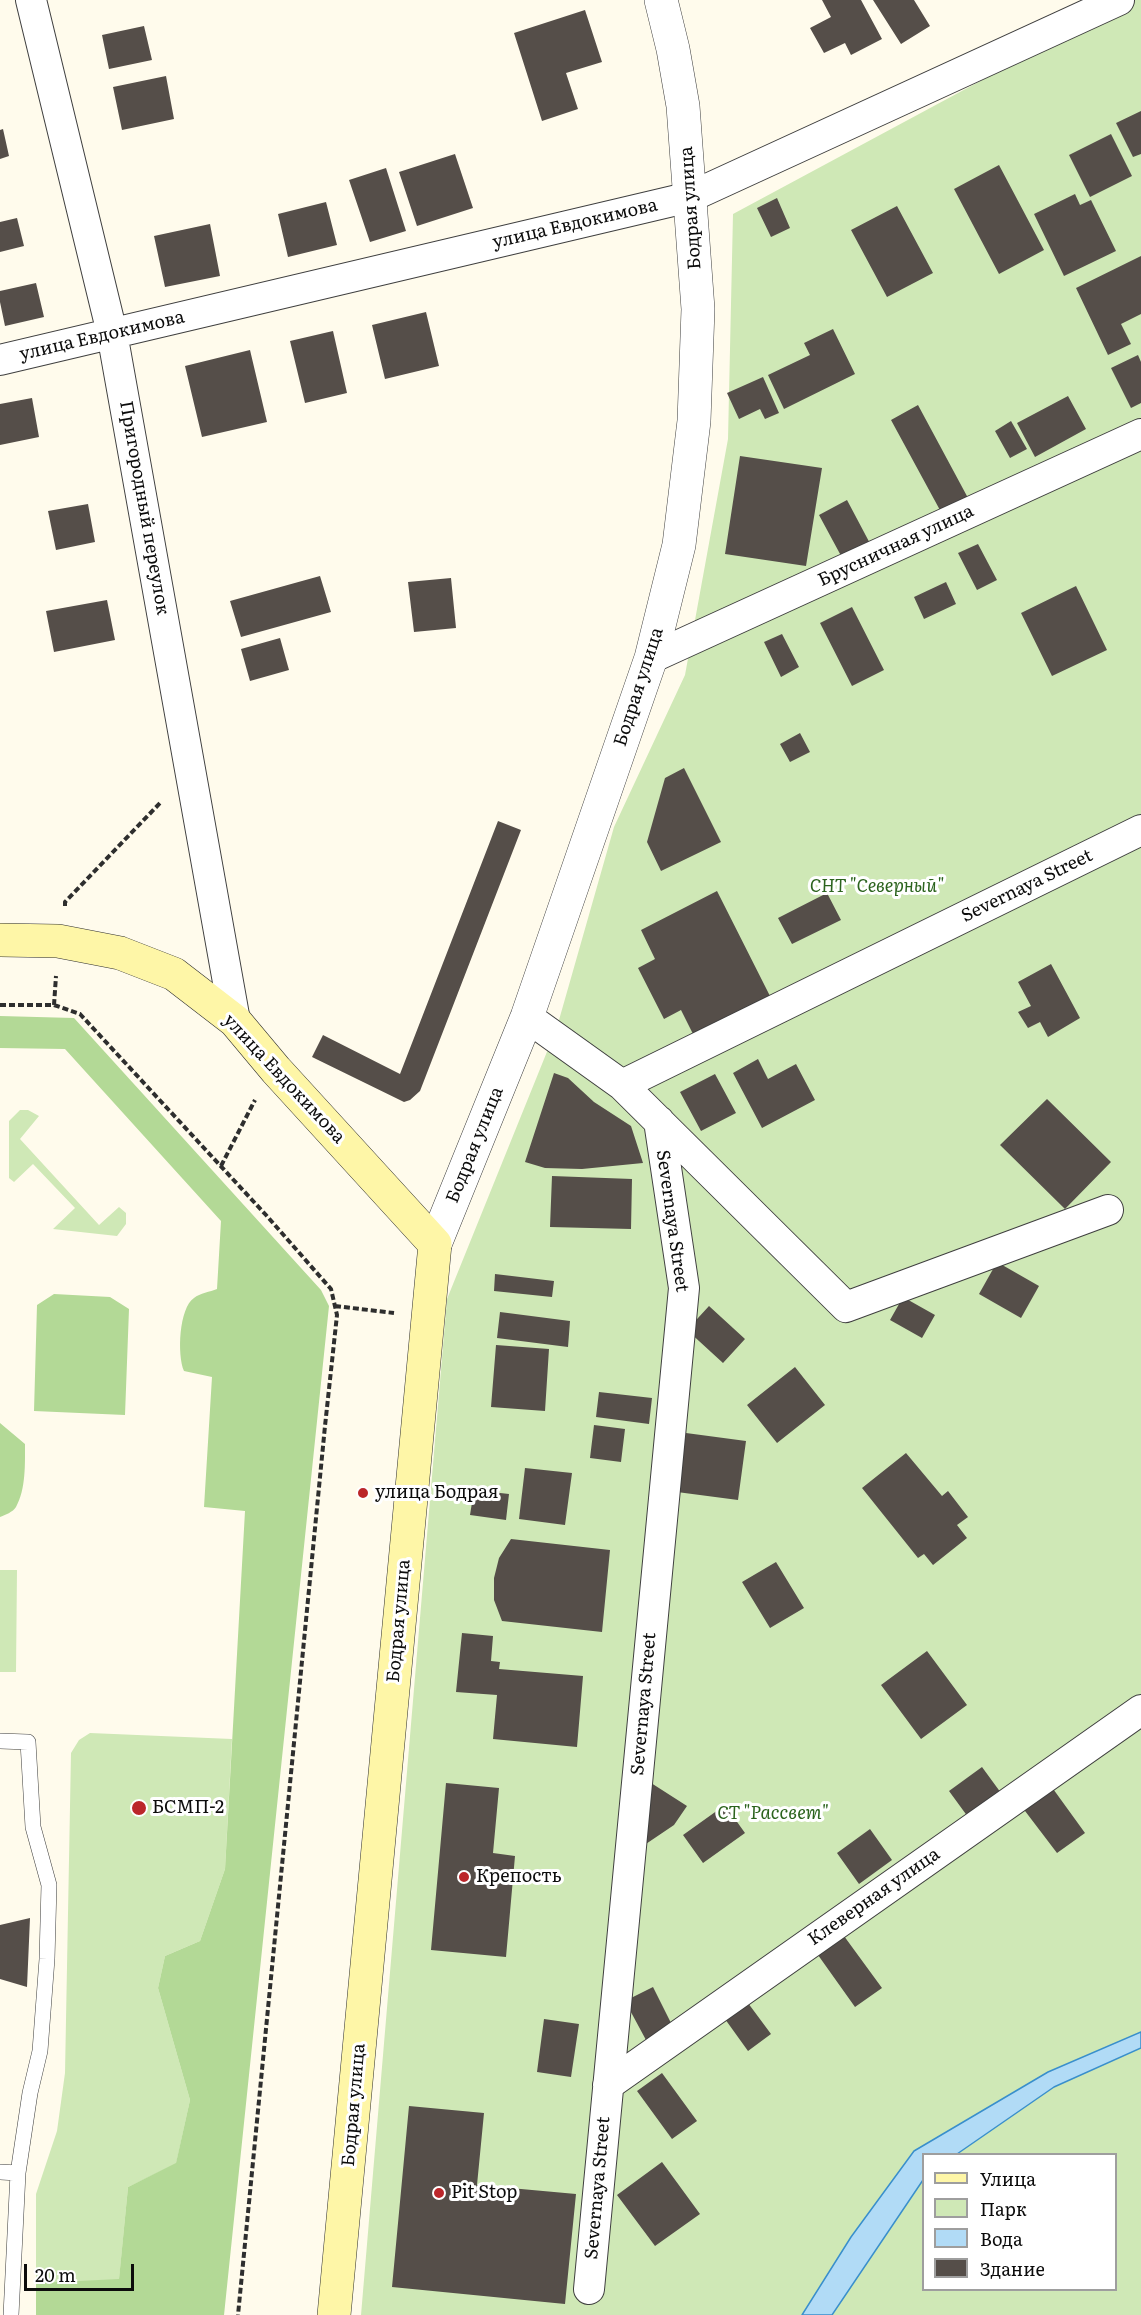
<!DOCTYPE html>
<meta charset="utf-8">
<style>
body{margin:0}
#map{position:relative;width:1141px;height:2315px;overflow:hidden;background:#fffbec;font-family:Literata,serif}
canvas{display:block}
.legend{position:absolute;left:922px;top:2153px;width:195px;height:138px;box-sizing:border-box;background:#fff;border:2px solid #9e9e9e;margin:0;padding:8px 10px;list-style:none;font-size:18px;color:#0c0c0c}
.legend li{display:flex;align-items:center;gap:12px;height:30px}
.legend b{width:30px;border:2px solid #9e9e9e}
.scale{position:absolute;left:24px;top:2264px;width:110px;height:27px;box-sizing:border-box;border:3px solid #0c0c0c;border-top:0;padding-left:8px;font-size:18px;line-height:21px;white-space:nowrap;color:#0c0c0c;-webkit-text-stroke:4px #fff;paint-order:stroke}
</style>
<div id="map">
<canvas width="1141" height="2315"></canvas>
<ul class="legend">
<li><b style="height:8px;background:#fef6a7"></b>Улица</li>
<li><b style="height:16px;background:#cfe8b6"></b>Парк</li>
<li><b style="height:16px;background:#b1dbf6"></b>Вода</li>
<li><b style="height:16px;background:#554e49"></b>Здание</li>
</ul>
<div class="scale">20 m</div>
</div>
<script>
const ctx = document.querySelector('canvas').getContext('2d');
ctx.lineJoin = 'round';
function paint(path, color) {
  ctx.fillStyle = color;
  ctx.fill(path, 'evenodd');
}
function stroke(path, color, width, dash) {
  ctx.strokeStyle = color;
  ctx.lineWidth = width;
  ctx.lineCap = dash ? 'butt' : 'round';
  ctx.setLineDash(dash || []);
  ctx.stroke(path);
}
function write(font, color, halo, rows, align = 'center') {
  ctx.font = font + ' Literata,serif';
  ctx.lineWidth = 6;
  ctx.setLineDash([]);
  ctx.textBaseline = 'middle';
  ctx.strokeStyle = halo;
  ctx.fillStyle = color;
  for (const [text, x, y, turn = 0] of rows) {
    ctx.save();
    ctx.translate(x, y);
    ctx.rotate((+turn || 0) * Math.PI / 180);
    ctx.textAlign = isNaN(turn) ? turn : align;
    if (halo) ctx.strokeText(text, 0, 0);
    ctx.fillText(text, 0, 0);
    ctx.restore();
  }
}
paint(new Path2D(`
 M1131 0H1141V2315H361L447 1299 557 1027 614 827 685 675 728 439 733 214ZM924 2154H1116V2290H924Z
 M20 1110H28L39 1116 20 1139 99 1225 119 1207 126 1213V1224L117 1236 53 1229 75 1208 33 1164 14 1182 9 1178V1121Z
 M0 1570H17L16 1672H0Z
 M90 1733 232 1739 225 1869 200 1941 165 1956 158 1988 190 2100 176 2164 128 2187 119 2280 36 2283V2194L57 2131 65 2073 71 1753 79 1740Z`), '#cfe8b6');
paint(new Path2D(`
 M0 1016 74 1018 321 1290 329 1306 224 2315H36V2283L119 2279 128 2187 176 2163 190 2100 158 1988 165 1956 200 1941 225 1869 245 1511 204 1507 212 1377 184 1371C177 1355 179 1308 194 1298 200 1293 210 1292 217 1289L221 1221 65 1049 0 1048Z
 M54 1294 110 1297 129 1309 125 1415 34 1411 37 1305Z
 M0 1423 25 1444C25 1464 26 1489 16 1507 13 1512 5 1515 0 1517Z`), '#b3d996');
const water = new Path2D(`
 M1141 2032V2048L1054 2087 957 2154H924L923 2180 832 2315H802L851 2237 914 2151 1048 2072Z`);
paint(water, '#b1dbf6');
stroke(water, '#398fcc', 1.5);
paint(new Path2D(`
 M822 0H861L882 39 851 55 845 43 824 53 810 28 831 17Z
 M873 0H914L930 26 901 44Z
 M585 10 602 62 566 73 578 109 542 121 514 33Z
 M144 26 152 60 109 69 102 35Z
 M166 76 174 119 122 130 113 87Z
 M1141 111V154L1133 157 1116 123Z
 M3 129 9 156 0 159V130Z
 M1111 134 1132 176 1090 197 1069 155Z
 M455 154 473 208 417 226 399 172Z
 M999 165 1044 250 999 274 954 189Z
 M386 168 406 231 370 242 349 180Z
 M1075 194 1080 205 1091 200 1116 251 1064 276 1034 214Z
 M777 198 790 228 771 237 757 208Z
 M326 202 337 245 288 257 278 214Z
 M897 206 933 273 887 297 851 230Z
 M17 218 24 246 0 252V222Z
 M210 224 220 276 165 287 154 236Z
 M1141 256V314L1121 324 1131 344 1108 355 1076 288Z
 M36 283 44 317 5 326 0 302V291Z
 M426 312 439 366 385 379 372 325Z
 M833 329 855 374 784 409 768 375 810 355 804 343Z
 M333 331 347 393 305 403 290 341Z
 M250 350 267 422 202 437 185 366Z
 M1138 355 1141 362V403L1131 408 1111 368Z
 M763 377 779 413 765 419 760 409 739 419 727 393Z
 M1068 396 1086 429 1035 457 1017 423Z
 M32 398 39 437 0 445V404Z
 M918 405 968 498 941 512 891 420Z
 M1011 421 1027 449 1010 458 995 431Z
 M740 456 822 468 806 566 725 554Z
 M847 500 874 551 846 565 819 515Z
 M88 504 95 542 56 550 48 511Z
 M978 544 997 580 977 590 958 553Z
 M320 576 331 612 241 637 230 601Z
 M451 578 456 628 414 632 408 582Z
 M946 582 956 604 924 619 914 597Z
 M1076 586 1107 650 1052 676 1021 613Z
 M107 600 115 640 54 652 46 611Z
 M852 607 884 670 852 686 820 623Z
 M782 634 799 667 781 677 764 642Z
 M280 638 289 670 250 681 241 649Z
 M800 733 810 752 790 762 780 744Z
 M684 768 721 842 661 871 647 842 665 778Z
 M498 821 521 830 420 1091 410 1100 404 1102 312 1057 323 1035 400 1074Z
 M717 891 772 1000 695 1038 681 1010 664 1019 638 968 655 959 641 930Z
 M827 893 841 920 792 944 778 918Z
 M1051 964 1080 1018 1048 1037 1040 1022 1028 1028 1018 1012 1031 1006 1018 982Z
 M758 1059 768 1079 796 1064 815 1100 762 1128 733 1073Z
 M554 1073 568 1078 594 1102 631 1126 643 1163 582 1169 545 1168 525 1162Z
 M715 1074 736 1113 701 1131 680 1092Z
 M1047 1099 1111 1162 1065 1209 1000 1145Z
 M552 1176 632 1179 631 1229 550 1227Z
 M997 1262 1039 1286 1021 1318 979 1294Z
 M495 1274 554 1281 552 1297 494 1291Z
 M903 1297 935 1315 922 1338 890 1320Z
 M709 1306 745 1339 723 1363 687 1330Z
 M500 1312 570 1321 568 1347 497 1338Z
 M496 1345 549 1349 545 1411 491 1407Z
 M795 1367 825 1405 777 1443 747 1405Z
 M599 1392 652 1398 649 1424 596 1417Z
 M594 1425 625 1429 621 1462 590 1458Z
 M686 1433 746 1441 738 1500 677 1492Z
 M906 1453 942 1496 948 1491 968 1517 957 1525 967 1538 933 1565 924 1554 918 1558 862 1488Z
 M525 1468 572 1473 565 1525 519 1519Z
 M474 1490 509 1494 506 1520 470 1515Z
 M511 1539 610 1550 602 1632 502 1621 494 1600V1578L499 1558Z
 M776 1562 804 1608 770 1628 742 1582Z
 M462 1633 493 1636 491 1661 500 1662 499 1669 583 1676 577 1747 493 1739 497 1695 456 1692Z
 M927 1651 967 1705 921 1739 881 1685Z
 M982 1767 1001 1793 968 1817 949 1791Z
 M648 1781 687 1806 674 1825 637 1850Z
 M446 1783 499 1788 493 1853 515 1856 506 1957 431 1950Z
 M1051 1786 1085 1833 1057 1853 1022 1807Z
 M725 1805 745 1833 703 1863 683 1835Z
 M870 1829 892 1860 859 1884 837 1853Z
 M30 1918 27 1987 0 1979V1925Z
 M844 1936 882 1988 855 2007 818 1955Z
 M653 1987 673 2027 646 2040 625 2001Z
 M748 2003 771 2034 748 2051 725 2019Z
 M544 2019 579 2024 571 2077 537 2072Z
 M662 2073 697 2121 672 2139 637 2091Z
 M409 2106 484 2113 477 2185 576 2194 565 2304 392 2287Z
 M662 2162 700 2214 655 2246 617 2195Z`), '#554e49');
const service = new Path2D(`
 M0 1741 28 1742 33 1827 49 1885 47 1959 40 2051 30 2093 18 2173 11 2315
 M0 2172 18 2173`);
const minor = new Path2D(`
 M31 0 112 333 235 1021
 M0 360 690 197 1119 0
 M651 658 1141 434
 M527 1017 622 1085 846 1307 1108 1210
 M622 1085 1141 830
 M608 2085 1141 1710
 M589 2289 684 1288 659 1121`);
const tertiary = new Path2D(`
 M435 1244 527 1017 651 658 679 545 694 421 698 309 683 106 673 49 661 0`);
const secondary = new Path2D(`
 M0 940 58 941 120 953 174 974 235 1021 276 1070 435 1244 334 2315`);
stroke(service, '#3f3f3f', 16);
stroke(minor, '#3f3f3f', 32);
stroke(tertiary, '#3f3f3f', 34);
stroke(secondary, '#2e2e2e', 34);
stroke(new Path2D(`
 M65 906V902L161 802
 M0 1005H54L80 1014 266 1215 331 1289 337 1315 325 1426 238 2315
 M54 1005 56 976
 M221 1166 255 1100
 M335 1306 394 1313`), '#2e2e2e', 4, [6, 3]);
stroke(service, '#fff', 15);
stroke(minor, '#fff', 30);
stroke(tertiary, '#fff', 33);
stroke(secondary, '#fef6a7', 33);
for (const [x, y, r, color] of [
 [363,1493,6,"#bb262a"],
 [139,1808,8,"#bb262a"],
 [464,1877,6,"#bb262a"],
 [439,2193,6,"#bb262a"]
]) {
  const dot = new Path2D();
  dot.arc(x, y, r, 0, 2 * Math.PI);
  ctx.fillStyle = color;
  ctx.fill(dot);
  stroke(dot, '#fff', 2);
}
write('18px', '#0c0c0c', '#fff', [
 ["Бодрая улица",691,208,-94],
 ["улица Евдокимова",575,224,-13],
 ["улица Евдокимова",102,336,-13],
 ["Пригородный переулок",144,508,80],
 ["Брусничная улица",896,546,-25],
 ["Бодрая улица",639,687,-72],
 ["Severnaya Street",1027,886,-26],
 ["улица Евдокимова",284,1079,47],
 ["Бодрая улица",475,1145,-68],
 ["Severnaya Street",672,1221,82],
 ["Бодрая улица",399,1621,-85],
 ["Severnaya Street",644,1704,-85],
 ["Клеверная улица",874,1897,-35],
 ["Бодрая улица",354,2105,-85],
 ["Severnaya Street",598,2188,-85]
]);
write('italic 18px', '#2b631d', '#fff', [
 ["СНТ \"Северный\"",877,887],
 ["СТ \"Рассвет\"",773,1814]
]);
write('18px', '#0c0c0c', '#fff', [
 ["улица Бодрая",375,1493],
 ["БСМП-2",152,1808],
 ["Крепость",476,1877],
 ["Pit Stop",451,2193]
], 'left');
</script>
